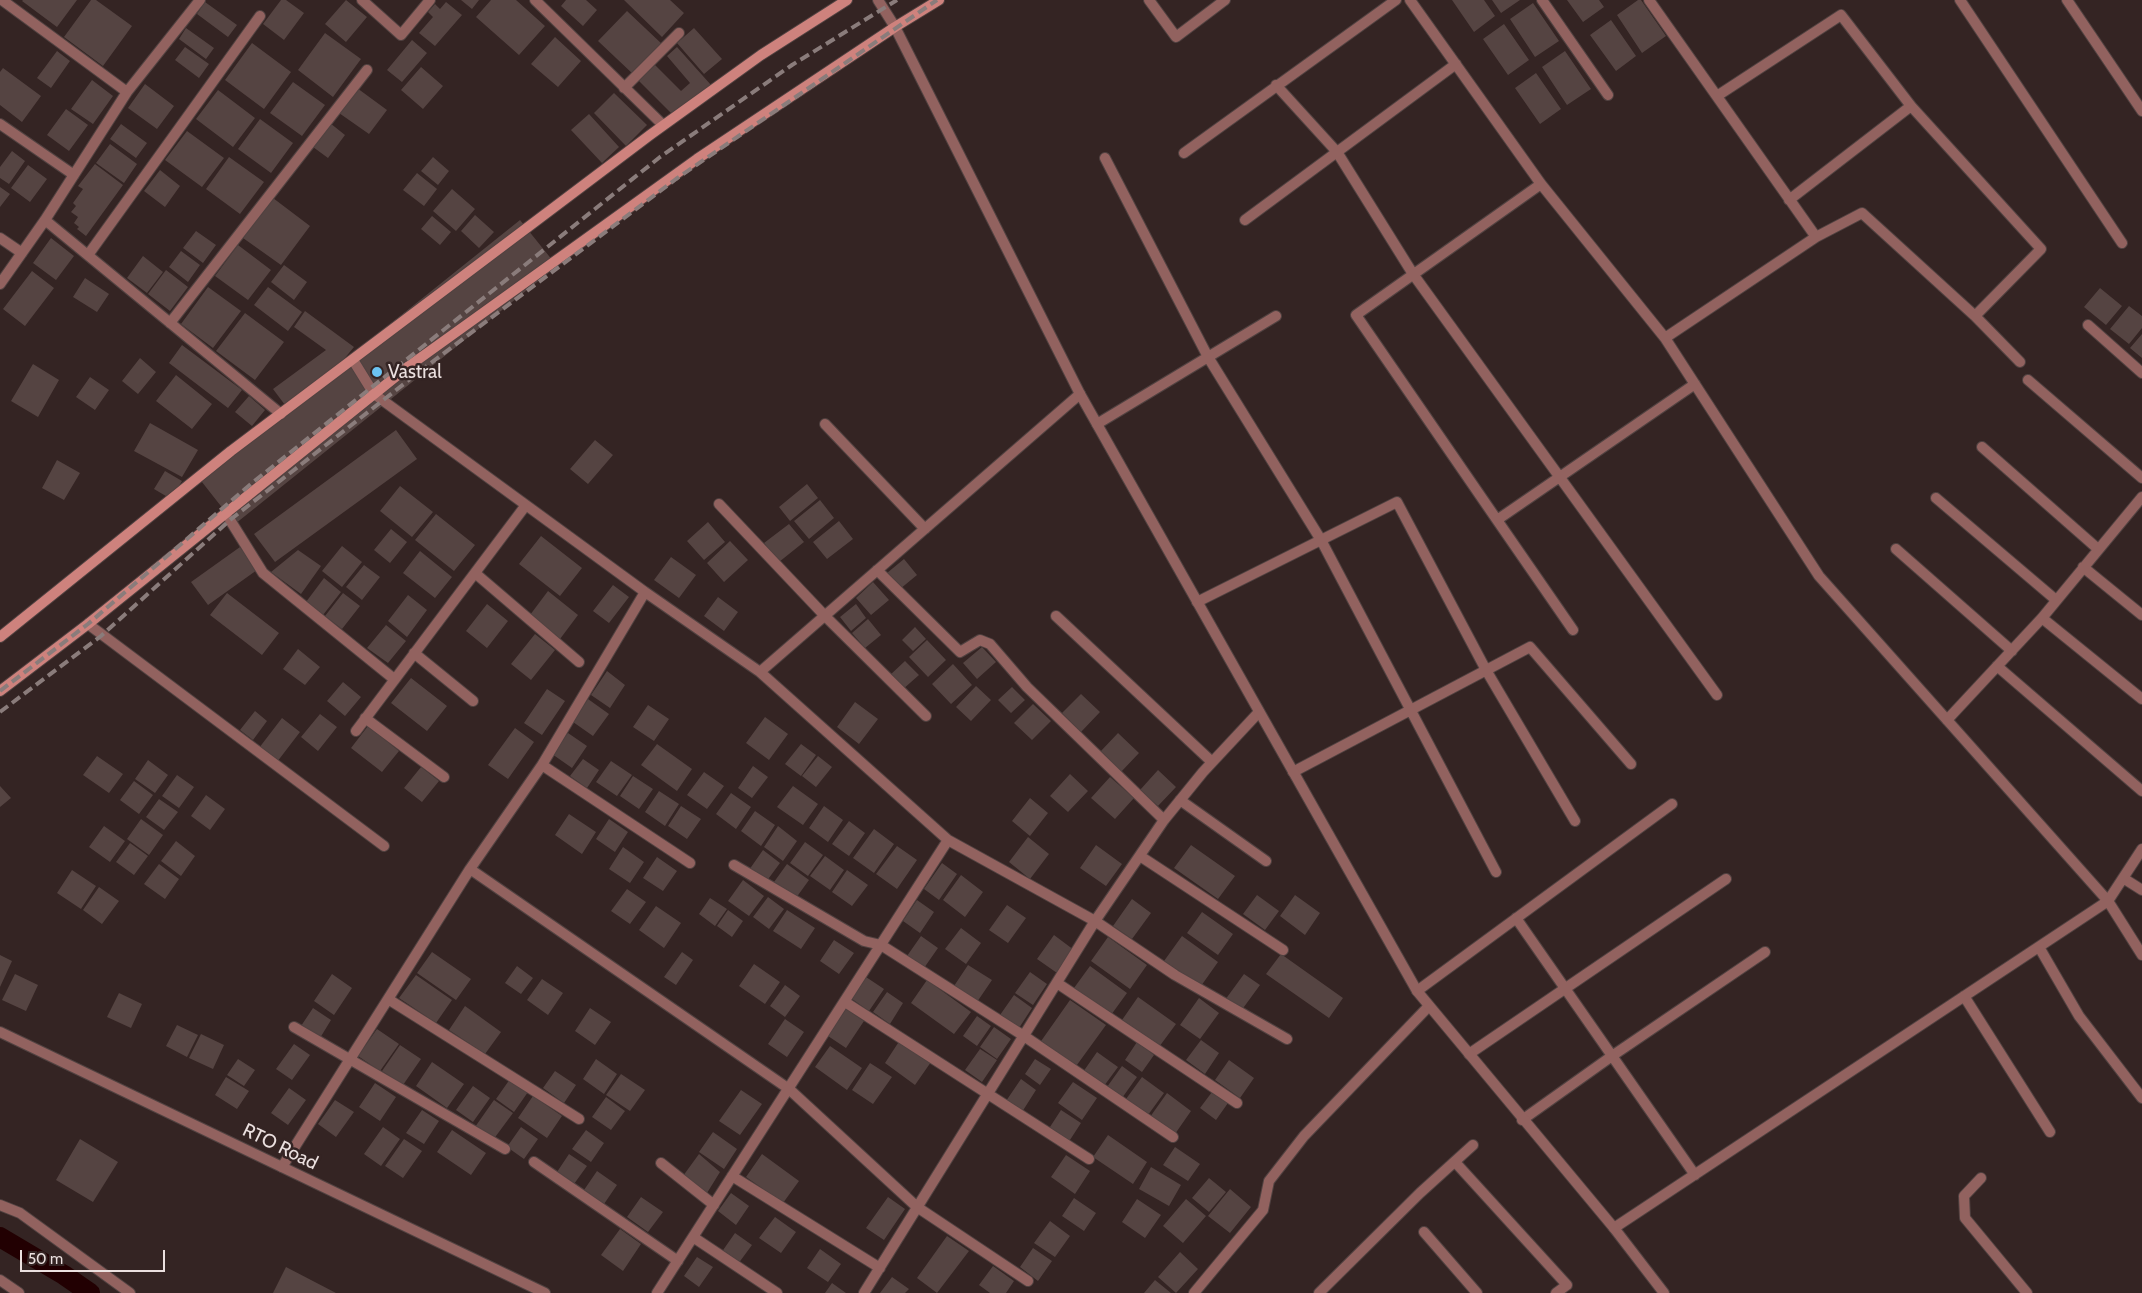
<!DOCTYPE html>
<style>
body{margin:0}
#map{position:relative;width:2142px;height:1293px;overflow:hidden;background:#342423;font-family:Cabin,sans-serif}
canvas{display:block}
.scale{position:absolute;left:20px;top:1250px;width:145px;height:22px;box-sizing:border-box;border:2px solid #ebe0df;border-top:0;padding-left:6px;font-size:15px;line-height:18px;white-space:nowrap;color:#ebe0df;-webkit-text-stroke:4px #342423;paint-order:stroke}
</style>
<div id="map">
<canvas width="2142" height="1293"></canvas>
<div class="scale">50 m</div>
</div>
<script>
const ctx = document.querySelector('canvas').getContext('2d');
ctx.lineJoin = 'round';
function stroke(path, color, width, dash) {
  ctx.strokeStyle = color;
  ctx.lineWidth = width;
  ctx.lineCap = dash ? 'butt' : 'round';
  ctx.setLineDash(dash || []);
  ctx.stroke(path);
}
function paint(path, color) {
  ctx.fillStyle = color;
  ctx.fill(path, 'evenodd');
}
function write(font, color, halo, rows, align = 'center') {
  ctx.font = font + ' Cabin,sans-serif';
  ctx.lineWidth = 5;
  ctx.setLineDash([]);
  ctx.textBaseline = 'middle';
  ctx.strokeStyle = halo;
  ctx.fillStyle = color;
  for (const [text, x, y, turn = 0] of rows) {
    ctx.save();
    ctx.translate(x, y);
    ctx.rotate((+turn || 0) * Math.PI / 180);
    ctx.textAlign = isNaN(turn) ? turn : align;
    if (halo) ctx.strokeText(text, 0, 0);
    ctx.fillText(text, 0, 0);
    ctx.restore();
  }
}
stroke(new Path2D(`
 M0 1237 64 1275 90 1293`), '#220002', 20);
paint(new Path2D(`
 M23 0H77L57 27 22 1Z
 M91 0H96L132 26 103 66 64 37Z
 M281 0H286L304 13 284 40 263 24Z
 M346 0 367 17 346 42 325 24Z
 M461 0H479L472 9Z
 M491 0H516L545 26 519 55 476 17Z
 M566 0H586L597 10 583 26 561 6Z
 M624 0H670L684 13 662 37Z
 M1452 0H1484L1495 16 1474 32Z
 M1492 0H1520L1501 13Z
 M1567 0H1599L1604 7 1583 22Z
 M1638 0H1641L1666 36 1642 53 1617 15Z
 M205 2 237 25 228 37 197 14Z
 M446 2 462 15 435 46 419 33 433 17 428 12 435 4 440 9Z
 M1533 3 1559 41 1535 57 1510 19Z
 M627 11 663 45 634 75 598 41Z
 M1611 20 1636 56 1616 71 1590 35Z
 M1504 24 1529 60 1508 75 1483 39Z
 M186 28 214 48 206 59 179 39Z
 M694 28 722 59 704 74 677 43Z
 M325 33 361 59 333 97 298 70Z
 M555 37 581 61 558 87 531 64Z
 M412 40 427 53 402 82 387 70Z
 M252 43 291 72 264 109 225 80Z
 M185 47 209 64 199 78 175 60Z
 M677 47 711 85 674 116 636 78 652 62 681 91 690 83 667 56Z
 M57 51 70 61 51 88 37 78Z
 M1565 51 1591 89 1567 105 1542 67Z
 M421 67 443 86 423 109 401 90Z
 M3 68 41 96 22 122 0 105V72Z
 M1536 73 1561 109 1540 124 1515 88Z
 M92 80 113 96 93 124 71 109Z
 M293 82 325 105 302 136 270 113Z
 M145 84 174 106 157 129 128 108Z
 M357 88 387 110 369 134 339 113Z
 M218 90 255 118 233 147 196 119Z
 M614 93 647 125 626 146 594 113Z
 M66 109 88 125 69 151 47 135Z
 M589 114 619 147 602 163 571 130Z
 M260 119 293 143 271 173 238 149Z
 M330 123 345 135 328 158 313 147Z
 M121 124 147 143 136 158 110 139Z
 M187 131 224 158 202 187 165 160Z
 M110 144 137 164 124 183 96 163Z
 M12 151 25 161 9 184 0 178V167Z
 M229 157 264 182 240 214 206 189Z
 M433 157 449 171 438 185 421 171Z
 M95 164 123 185 86 236 77 229 79 227 74 223 78 217 71 212 76 206 73 203 83 189 78 186Z
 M28 165 47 179 30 202 11 188Z
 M160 170 180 186 165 207 144 191Z
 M417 173 437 189 424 206 403 190Z
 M0 187 10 194 0 207Z
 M452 189 475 209 456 231 433 211Z
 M273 198 310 226 281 265 243 238Z
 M475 215 494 232 479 248 461 231Z
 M432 216 451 232 440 245 421 229Z
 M520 220 557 266 235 524 198 477 285 405 273 389 326 350 294 327 305 311 354 347 339 365Z
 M196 231 216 245 203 263 183 248Z
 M51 238 74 256 56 280 33 263Z
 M238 245 271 270 248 300 215 276Z
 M181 251 200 265 188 282 169 267Z
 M143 256 163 272 147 293 127 278Z
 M284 265 307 282 294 300 271 282Z
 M166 270 188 287 170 311 148 294Z
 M32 271 54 288 25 326 3 309Z
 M85 278 109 294 97 312 73 297Z
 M208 287 241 311 213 348 181 324Z
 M268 287 302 312 288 331 254 305Z
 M2100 288 2122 306 2106 325 2084 307Z
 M2129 306 2142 316V328L2129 344 2110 329Z
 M245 313 284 342 255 380 216 351Z
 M2142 334V358L2130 348Z
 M182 345 242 390 228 408 169 363Z
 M140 358 156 372 138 394 122 381Z
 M33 364 59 380 38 417 11 401Z
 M176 375 212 404 192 429 156 401Z
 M90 377 109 390 95 410 76 397Z
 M249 396 265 410 252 426 235 412Z
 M150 423 198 450 182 477 134 451Z
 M396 430 417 459 275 562 254 534Z
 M595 440 613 455 588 484 570 469Z
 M57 460 80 473 64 500 42 488Z
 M165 471 182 481 171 499 154 489Z
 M807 484 818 498 790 521 779 507Z
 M400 486 433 512 412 537 380 511Z
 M820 500 834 518 809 539 794 521Z
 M436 514 475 545 454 571 415 540Z
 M839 521 853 539 827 559 813 542Z
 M708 522 725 542 704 560 687 541Z
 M789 524 804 542 779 562 764 543Z
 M391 529 407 542 390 563 374 550Z
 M541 536 582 568 560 596 519 564Z
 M730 541 748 560 724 582 707 563Z
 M342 546 362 562 342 587 322 571Z
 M240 547 257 570 208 605 191 582Z
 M298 550 321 566 301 594 271 572Z
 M420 551 452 577 435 598 403 573Z
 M671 557 696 575 679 598 654 580Z
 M904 559 917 575 900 589 887 573Z
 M364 565 380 577 362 600 346 587Z
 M324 578 341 592 323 615 306 602Z
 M873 582 889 600 871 615 856 598Z
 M613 585 629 597 609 623 593 611Z
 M548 591 578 615 560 639 530 615Z
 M227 593 279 633 262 655 210 615Z
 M343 593 360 606 342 629 325 616Z
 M408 595 427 610 407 637 388 621Z
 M718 597 738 612 724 631 704 616Z
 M487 604 508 621 487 648 466 631Z
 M856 604 866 618 851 631 840 617Z
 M868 619 881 635 865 648 852 633Z
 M386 625 406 641 388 663 367 648Z
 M915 627 926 639 913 651 902 640Z
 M535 634 555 650 531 680 511 664Z
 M927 640 946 660 928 677 909 657Z
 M982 647 996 662 977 679 963 663Z
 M298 649 320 667 305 685 283 669Z
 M905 661 919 675 902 690 889 676Z
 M953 664 972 685 951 704 932 684Z
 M607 671 625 685 610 708 591 695Z
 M411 678 447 706 427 731 391 703Z
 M343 682 361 697 345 716 327 701Z
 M976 686 991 700 971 721 956 707Z
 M1012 687 1025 700 1011 713 998 700Z
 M547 689 565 701 542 735 524 723Z
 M1081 694 1100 712 1081 732 1062 713Z
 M588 699 609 714 593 736 573 722Z
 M855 702 878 719 859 744 837 727Z
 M1033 704 1051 721 1032 740 1014 723Z
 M648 705 669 719 654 741 633 727Z
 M255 711 267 721 253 740 240 730Z
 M320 714 337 727 318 751 301 737Z
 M765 717 788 734 769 760 746 743Z
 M282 718 300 732 277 762 259 748Z
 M368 726 399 751 382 772 351 748Z
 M515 728 534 742 508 779 488 765Z
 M568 733 587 746 572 768 552 754Z
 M1118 733 1139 753 1121 772 1100 752Z
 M657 744 692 769 677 791 641 765Z
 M801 744 816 755 801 776 785 764Z
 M97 756 123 774 109 793 83 775Z
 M818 756 832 767 816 787 802 776Z
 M583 759 599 770 587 788 570 776Z
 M148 760 168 775 155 793 135 779Z
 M611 761 632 775 617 796 596 782Z
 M753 766 768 777 752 798 738 788Z
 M421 767 439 781 422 802 404 788Z
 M1158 770 1176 787 1158 806 1140 790Z
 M704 772 724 786 707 809 687 795Z
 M1070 774 1088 791 1068 812 1050 796Z
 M177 775 194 787 179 808 162 796Z
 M633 776 653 789 639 809 620 796Z
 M1110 777 1134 798 1115 819 1091 798Z
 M134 781 153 795 139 814 120 800Z
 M0 786 11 798 0 807Z
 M793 786 818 804 803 825 777 807Z
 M659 791 679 804 665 826 645 812Z
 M731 793 751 807 736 829 716 814Z
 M206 795 225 809 210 830 191 816Z
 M1030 798 1048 813 1030 836 1012 821Z
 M159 799 178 812 164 830 146 817Z
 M681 806 701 819 687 839 668 826Z
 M824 806 843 820 828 842 809 828Z
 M755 811 775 825 761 846 741 831Z
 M569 814 596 832 582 854 555 835Z
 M141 819 163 835 149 855 127 839Z
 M609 819 628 832 615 852 596 839Z
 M849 821 865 833 849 856 832 844Z
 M104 826 125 841 110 862 89 847Z
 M778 826 797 841 783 861 764 847Z
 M874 829 894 844 874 873 853 858Z
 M1028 837 1049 854 1030 879 1009 862Z
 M176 841 195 856 181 876 161 861Z
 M805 842 823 855 808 876 790 863Z
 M130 843 148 856 134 875 116 862Z
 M1096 845 1122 864 1106 886 1080 868Z
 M1191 845 1235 876 1218 899 1174 868Z
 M897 846 917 860 897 889 876 874Z
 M623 847 644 862 630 883 609 869Z
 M763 850 780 863 766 882 749 870Z
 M825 856 844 870 830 890 810 876Z
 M657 857 677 871 663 891 643 878Z
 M942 863 957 874 939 900 924 889Z
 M159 864 179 879 165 899 144 884Z
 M787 864 809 880 796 898 774 882Z
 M72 870 96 886 81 909 57 893Z
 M847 870 868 885 852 906 832 892Z
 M961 875 983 892 965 917 943 900Z
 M743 880 764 896 749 916 728 901Z
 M99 887 119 901 102 924 83 910Z
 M627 889 646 902 630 924 611 911Z
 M1257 895 1279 911 1265 930 1243 914Z
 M1295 895 1320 913 1305 935 1280 916Z
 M768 897 784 909 769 929 753 917Z
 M710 898 727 909 715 926 699 914Z
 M1132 899 1151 913 1132 939 1113 926Z
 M917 900 934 912 920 933 903 921Z
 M1007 905 1026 918 1008 943 989 930Z
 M656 906 681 923 664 948 639 930Z
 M728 910 743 921 732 937 717 926Z
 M787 910 815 928 801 949 773 931Z
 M1202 912 1233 934 1218 955 1187 933Z
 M961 928 981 943 966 964 945 949Z
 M1054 935 1074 950 1057 973 1037 959Z
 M921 936 938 948 924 968 907 956Z
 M1182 936 1218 962 1201 986 1164 961Z
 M1108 937 1147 965 1130 989 1091 961Z
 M834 940 854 953 839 974 820 961Z
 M432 952 471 979 456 1000 417 973Z
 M682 952 693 960 676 985 664 977Z
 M1281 954 1343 998 1329 1018 1266 974Z
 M0 955 12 961 0 987Z
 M754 964 780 982 765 1004 739 986Z
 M968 965 992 980 977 1002 954 986Z
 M517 966 533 978 521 994 505 983Z
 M1090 966 1127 993 1111 1015 1074 988Z
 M1030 972 1047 984 1033 1005 1015 993Z
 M15 974 38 985 26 1011 2 1000Z
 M332 974 352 988 334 1015 314 1001Z
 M1244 974 1260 985 1241 1011 1225 1000Z
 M416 975 452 1000 436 1023 399 998Z
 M866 977 884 989 869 1011 852 999Z
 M542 979 563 993 548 1015 527 1000Z
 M927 980 971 1012 954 1034 911 1003Z
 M785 985 800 996 785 1017 770 1006Z
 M887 992 903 1003 890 1024 873 1012Z
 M119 993 142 1004 131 1028 107 1017Z
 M1014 995 1032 1008 1019 1028 1000 1015Z
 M1138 997 1176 1024 1159 1047 1122 1020Z
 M1199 998 1219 1013 1200 1039 1180 1025Z
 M1070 1000 1106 1025 1074 1069 1039 1044Z
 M465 1006 501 1032 485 1054 449 1030Z
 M313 1008 331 1020 320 1038 301 1026Z
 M590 1008 611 1022 595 1045 575 1031Z
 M846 1009 864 1021 846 1048 828 1036Z
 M977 1016 991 1026 977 1046 963 1036Z
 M785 1019 804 1032 787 1057 768 1044Z
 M177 1025 198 1035 187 1057 166 1046Z
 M994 1027 1011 1039 997 1059 980 1047Z
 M377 1029 399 1044 380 1071 358 1056Z
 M201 1034 224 1045 213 1069 189 1058Z
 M900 1040 931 1062 915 1085 885 1063Z
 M1201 1040 1219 1053 1205 1074 1186 1060Z
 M1137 1042 1154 1055 1142 1072 1125 1060Z
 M294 1044 310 1055 292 1080 276 1069Z
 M400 1045 421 1059 403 1085 382 1071Z
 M830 1046 862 1068 847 1090 815 1067Z
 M980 1049 997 1060 982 1082 965 1070Z
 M1097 1052 1118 1067 1104 1086 1083 1072Z
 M238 1059 255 1070 244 1086 227 1075Z
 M596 1059 617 1074 604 1094 583 1079Z
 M1035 1059 1051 1069 1040 1085 1025 1074Z
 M1229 1060 1254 1078 1240 1098 1215 1080Z
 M432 1062 464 1084 447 1108 416 1086Z
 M870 1063 892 1077 873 1104 852 1090Z
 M1122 1066 1137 1077 1122 1098 1107 1087Z
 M555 1071 576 1085 564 1103 543 1088Z
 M621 1074 645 1090 630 1111 606 1095Z
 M226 1077 249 1091 237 1109 215 1095Z
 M1142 1077 1164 1093 1148 1115 1126 1099Z
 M510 1079 528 1092 514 1112 496 1099Z
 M1021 1079 1036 1090 1022 1112 1006 1101Z
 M1073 1082 1097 1098 1082 1120 1058 1103Z
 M375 1083 396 1097 380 1121 359 1107Z
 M473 1086 490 1098 473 1122 456 1110Z
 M289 1088 306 1100 288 1125 271 1113Z
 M741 1090 762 1104 740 1135 719 1121Z
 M1212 1092 1228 1103 1216 1120 1200 1108Z
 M1167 1093 1191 1111 1175 1134 1150 1117Z
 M533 1096 562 1116 547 1138 518 1118Z
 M606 1097 625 1111 611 1130 592 1117Z
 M335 1100 354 1112 336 1137 318 1124Z
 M494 1100 513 1113 493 1140 475 1127Z
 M422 1110 439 1121 424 1144 406 1133Z
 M1061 1110 1081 1123 1068 1143 1048 1130Z
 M383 1127 400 1139 381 1166 364 1154Z
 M521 1127 538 1139 524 1159 507 1147Z
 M452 1130 486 1153 471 1175 437 1152Z
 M586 1130 604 1143 591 1162 572 1149Z
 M713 1132 737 1149 724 1169 699 1152Z
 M1108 1135 1147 1162 1133 1184 1093 1157Z
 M80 1139 118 1162 93 1202 56 1180Z
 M404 1139 422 1151 403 1178 385 1166Z
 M1175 1147 1200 1164 1188 1181 1163 1165Z
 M569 1154 587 1166 574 1184 557 1172Z
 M699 1154 720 1172 707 1193 683 1176Z
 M762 1154 799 1181 783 1203 746 1177Z
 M1066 1155 1090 1171 1075 1194 1051 1177Z
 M1151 1167 1181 1185 1169 1206 1139 1189Z
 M597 1171 617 1185 604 1204 584 1190Z
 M1209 1178 1226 1192 1209 1212 1192 1198Z
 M1230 1189 1251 1207 1230 1233 1208 1216Z
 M731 1193 749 1206 736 1225 718 1211Z
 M641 1197 663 1212 648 1232 627 1217Z
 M888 1197 905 1209 884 1240 866 1228Z
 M1074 1198 1096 1213 1084 1231 1062 1216Z
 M1137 1199 1161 1215 1145 1238 1122 1222Z
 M1186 1199 1206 1216 1183 1243 1163 1226Z
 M775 1217 796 1232 781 1253 759 1238Z
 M1050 1221 1070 1236 1055 1257 1034 1243Z
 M620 1229 641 1244 623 1271 601 1255Z
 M735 1233 752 1245 738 1264 721 1253Z
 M947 1236 969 1251 937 1293 917 1278Z
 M1033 1248 1052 1261 1038 1281 1020 1267Z
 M820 1249 841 1264 828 1282 807 1268Z
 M1180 1252 1198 1269 1176 1293 1158 1277Z
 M697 1257 713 1267 699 1287 684 1276Z
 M993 1266 1014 1281 1006 1293H990L979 1285Z
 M286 1267 336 1293H273Z
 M892 1277 909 1289 905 1293H880Z
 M1155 1280 1171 1293H1144Z
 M832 1283 846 1293H825Z`), '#554442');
const minor = new Path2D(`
 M2 0 127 92
 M362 0 401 35 430 0
 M535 0 663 125
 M1149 0 1176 37 1225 0
 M1410 0 1541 184 1665 338 1819 576 2108 901 2142 955
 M1542 0 1608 95
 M1649 0 1816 237 1665 338
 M1960 0 2122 243
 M2067 0 2142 111
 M1276 85 1337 152 1413 274 1717 695
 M624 88 679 33
 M1717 96 1841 15 1911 106 1789 200
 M1911 106 2041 249 1975 316 2020 362
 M0 124 74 175
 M1184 153 1396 0
 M1105 158 1208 357 1321 540 1496 872
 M1541 184 1356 315 1497 520 1695 384
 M45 220 281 414
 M1245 220 1456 64
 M1816 237 1862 213 1975 316
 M0 238 22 253
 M88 255 260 16
 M0 284 45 220 127 92 200 0
 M170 323 367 70
 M2088 325 2142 373
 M353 360 374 394 645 592 760 672 948 840 1095 921 1175 975 1287 1039
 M2028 380 2142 478
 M825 424 925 529
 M1097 424 1276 316
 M1982 447 2098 549
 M1936 498 2056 600
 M719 504 825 616 926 716
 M230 520 263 573 394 679
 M1497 520 1573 630
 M1896 549 2012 651
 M2083 567 2142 615
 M877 570 960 652 980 640 990 644 1027 687 1164 820
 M475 573 579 662
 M1197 602 1397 502 1486 670 1575 821
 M1056 616 1212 762
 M2042 618 2142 699
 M88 624 384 846
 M414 653 473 701
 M1997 666 2142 791
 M760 672 1080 394
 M365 718 444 777
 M1947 720 2042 618 2142 497
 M356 731 526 505
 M542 765 690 863
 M1293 772 1530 647 1631 764
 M1180 800 1266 861
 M1140 856 1283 950
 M734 865 864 941 881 945 1024 1036 1173 1137
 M470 869 789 1089 917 1207 1028 1281
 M2123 878 2142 890
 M1516 918 1695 1175
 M2039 947 2079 1016 2142 1098
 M1057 983 1237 1103
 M1417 991 1672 804
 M1964 996 2050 1132
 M388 999 579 1119
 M845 1002 1089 1159
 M294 1027 505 1149
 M1469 1054 1726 879
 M1522 1120 1612 1056 1765 952
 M534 1162 678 1261
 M1455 1162 1567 1285 1556 1293
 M661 1163 714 1205
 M282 1167 470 869 542 765 645 592
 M732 1176 880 1268
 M1981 1178 1964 1196 1965 1218 2027 1293
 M1614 1228 2108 901 2142 849
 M1424 1232 1477 1293
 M693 1237 777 1293
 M657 1293 948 840
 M864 1293 1095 921 1164 820 1203 772 1259 712
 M1194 1293 1263 1210 1269 1181 1304 1136 1429 1006
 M1319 1293 1420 1193 1473 1145`);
const tertiary = new Path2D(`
 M878 0 895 27 1080 394 1417 991 1614 1228 1664 1293
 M0 1032 545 1293
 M0 1205 20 1213 130 1293
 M0 1280 19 1293`);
const secondary = new Path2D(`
 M0 637 231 451 650 135 761 55 847 0
 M0 691 88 624 409 366 697 159 895 27 939 0`);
stroke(minor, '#514241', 12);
stroke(tertiary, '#514241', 12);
stroke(secondary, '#514241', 12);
stroke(minor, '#92625f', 10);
stroke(tertiary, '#92625f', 10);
stroke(secondary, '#ce827d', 10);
stroke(new Path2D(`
 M0 691 88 624 252 483 660 157 792 65 897 0
 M0 712 101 636 230 520 423 369 676 179 937 0`), '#8a7c7b', 4, [10, 5]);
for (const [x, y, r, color] of [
 [377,372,6,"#6bc3f2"]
]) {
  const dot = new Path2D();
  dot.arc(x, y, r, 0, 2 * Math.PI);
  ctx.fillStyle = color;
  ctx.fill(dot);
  stroke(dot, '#342423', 2);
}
write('19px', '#ebe0df', '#342423', [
 ["Vastral",388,372]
], 'left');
write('19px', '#ebe0df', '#342423', [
 ["RTO Road",280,1147,26]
]);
</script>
